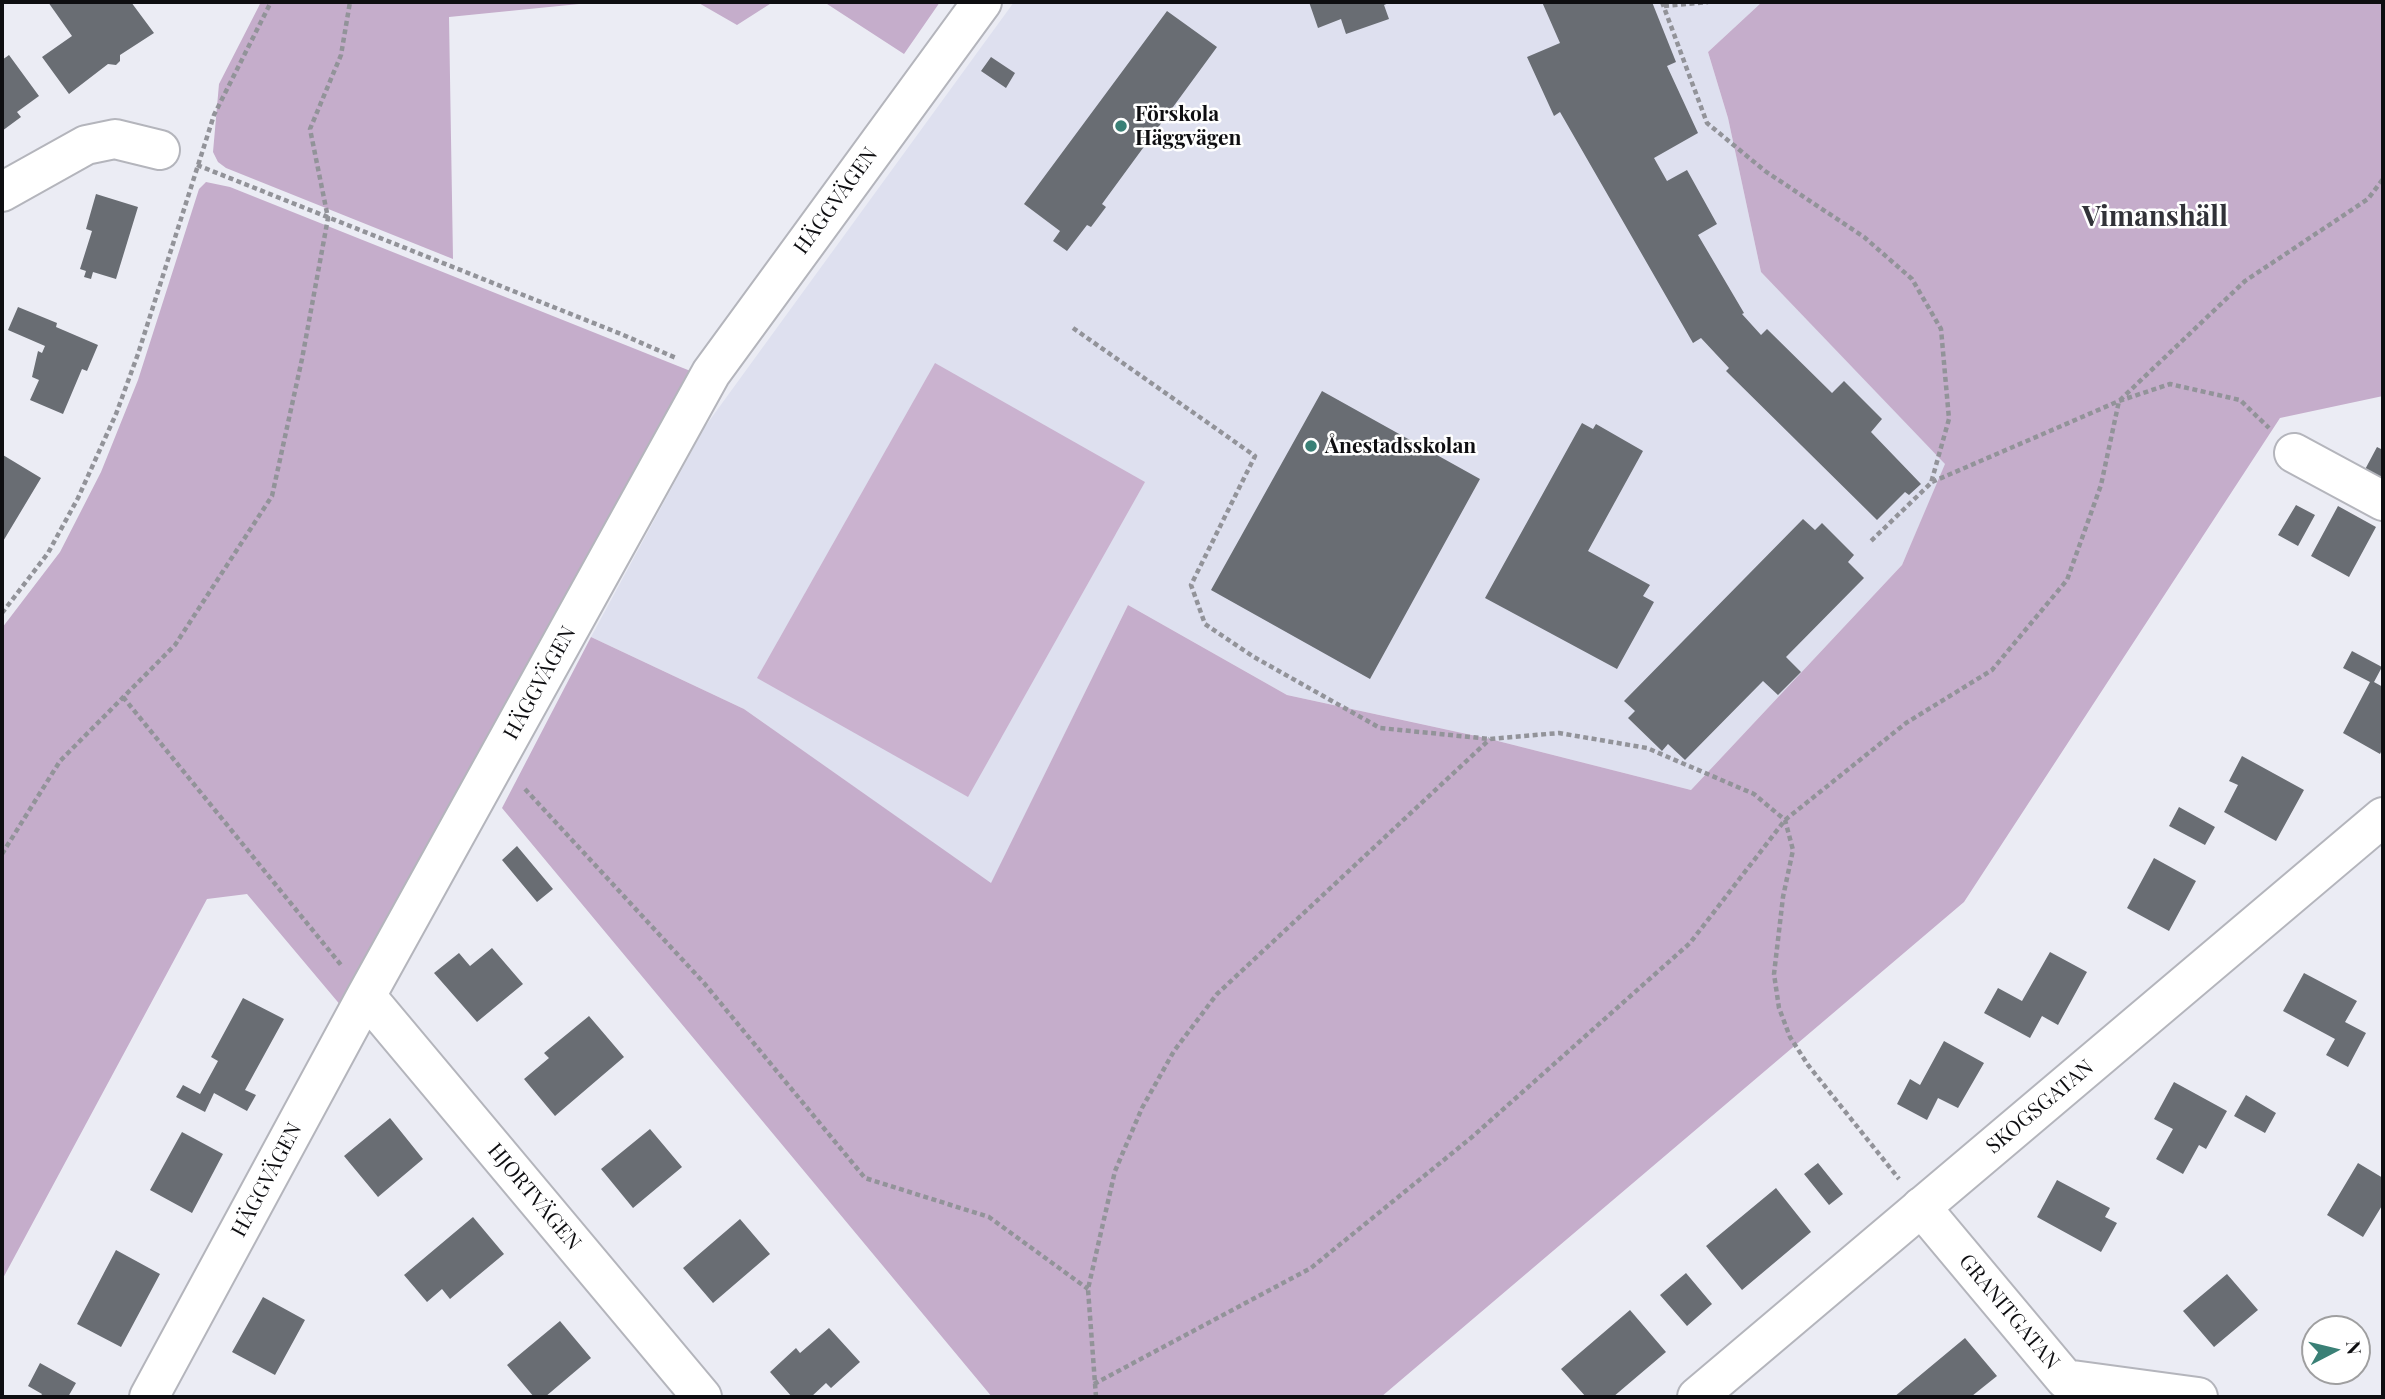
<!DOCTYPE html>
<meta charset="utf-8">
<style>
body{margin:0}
#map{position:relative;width:2385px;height:1399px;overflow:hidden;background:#ebecf4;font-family:"Playfair Display",serif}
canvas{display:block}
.frame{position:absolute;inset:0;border:4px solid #0e0e11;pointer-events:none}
.north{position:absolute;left:2301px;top:1315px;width:70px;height:70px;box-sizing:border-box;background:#fff;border:2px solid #9f9fa0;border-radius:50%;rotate:83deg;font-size:19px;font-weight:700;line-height:28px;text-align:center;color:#0e0e11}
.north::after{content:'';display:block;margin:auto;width:24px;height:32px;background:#3a8076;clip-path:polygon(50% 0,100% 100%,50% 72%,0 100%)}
</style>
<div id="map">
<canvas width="2385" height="1399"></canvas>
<div class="frame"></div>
<div class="north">N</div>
</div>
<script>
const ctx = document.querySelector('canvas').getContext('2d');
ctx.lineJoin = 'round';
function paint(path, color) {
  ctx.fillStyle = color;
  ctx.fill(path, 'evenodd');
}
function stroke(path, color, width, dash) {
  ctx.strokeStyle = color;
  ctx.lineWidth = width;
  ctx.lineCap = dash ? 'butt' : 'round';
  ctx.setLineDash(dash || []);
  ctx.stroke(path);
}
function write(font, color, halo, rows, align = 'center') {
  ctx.font = font + ' "Playfair Display",serif';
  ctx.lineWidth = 5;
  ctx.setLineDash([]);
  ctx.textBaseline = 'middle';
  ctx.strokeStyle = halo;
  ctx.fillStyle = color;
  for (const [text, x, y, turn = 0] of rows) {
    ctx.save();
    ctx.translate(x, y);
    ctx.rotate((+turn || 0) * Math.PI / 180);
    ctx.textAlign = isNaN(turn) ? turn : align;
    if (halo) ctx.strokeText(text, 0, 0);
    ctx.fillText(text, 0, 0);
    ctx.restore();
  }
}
paint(new Path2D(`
 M1014 2H1762L1708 52 1728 118 1761 272 1946 464 1902 565 1691 790 1490 739 1287 695 1128 605 991 884 744 709 591 637 704 428Z`), '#dee0ef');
paint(new Path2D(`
 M935 363 1145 482 968 797 757 678Z`), '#cab2cf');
paint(new Path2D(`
 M261 2H599L449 17 453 259 226 168 218 162 213 152 219 84Z
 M697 2H773L737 25Z
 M824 2H940L904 54Z
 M1762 2H2383V396L2280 418 1964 902 1381 1397H992L502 808 591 637 744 709 991 883 1128 605 1287 695 1490 739 1691 790 1902 565 1945 464 1761 272 1728 118 1708 52Z
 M206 182 230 187 693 372 549 624 342 1007 247 894 207 899 2 1280V628L60 552 101 472 138 380 199 189Z`), '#c5adcb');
paint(new Path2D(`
 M48 2H131L154 33 120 55V61L116 65 108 64 69 94 42 57 72 36Z
 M1309 2H1391L1384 5 1389 19 1346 34 1341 19 1318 28Z
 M1542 2H1652L1676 62 1667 66 1698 133 1654 158 1667 181 1687 170 1717 224 1698 235 1744 313 1742 314 1761 335 1767 329 1832 393 1844 381 1882 419 1871 432 1921 484 1909 495 1905 492 1877 520 1726 371 1729 368 1701 338 1693 343 1560 112 1554 116 1527 57 1560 43Z
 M1167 11 1217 47 1102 204 1106 207 1091 227 1087 225 1067 251 1053 241 1060 231 1024 204Z
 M9 55 39 96 17 112 21 117 2 131V60Z
 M991 57 1015 73 1006 88 981 71Z
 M96 194 138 207 116 279 93 272 91 279 84 277 86 271 80 269 92 231 86 229Z
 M18 307 57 323 56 327 98 345 87 371 82 369 63 414 30 400 39 380 32 377 38 351 42 353 45 346 8 330Z
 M1322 391 1480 479 1370 679 1211 590Z
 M1582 423 1593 429 1596 424 1643 451 1588 551 1650 585 1643 596 1654 602 1617 669 1485 598Z
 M2377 447 2383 450V489L2361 477Z
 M3 455 41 478 2 543V457Z
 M2296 505 2315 515 2298 546 2278 535Z
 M2338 506 2376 527 2349 577 2311 556Z
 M1803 519 1815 530 1822 523 1854 555 1848 562 1864 578 1786 657 1801 672 1778 695 1763 681 1685 760 1668 744 1662 751 1628 718 1635 711 1624 701Z
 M2352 651 2382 667 2374 682 2383 687V748L2380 754 2343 733 2370 682 2343 668Z
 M2242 756 2304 790 2276 841 2224 812 2238 785 2229 781Z
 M2179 807 2215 827 2205 845 2169 826Z
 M517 846 553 889 537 902 502 860Z
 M2154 858 2196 881 2169 931 2127 908Z
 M492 948 523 984 477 1022 434 973 459 953 470 966Z
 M2050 952 2087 972 2058 1025 2042 1016 2030 1038 1984 1013 1998 988 2022 1001Z
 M2304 973 2357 1001 2345 1022 2366 1033 2348 1067 2326 1055 2335 1039 2283 1011Z
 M243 998 284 1019 245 1090 256 1095 247 1111 214 1093 205 1112 176 1097 183 1085 200 1094 218 1061 211 1057Z
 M589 1016 624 1057 555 1116 524 1079 549 1058 544 1053Z
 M1944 1041 1984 1063 1958 1108 1938 1098 1927 1120 1897 1104 1910 1079 1920 1085Z
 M2174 1082 2227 1111 2206 1149 2199 1145 2183 1174 2156 1159 2173 1129 2154 1119Z
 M2246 1095 2276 1113 2265 1133 2234 1116Z
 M390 1118 423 1159 378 1197 344 1156Z
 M650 1129 682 1167 633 1208 601 1169Z
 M182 1132 223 1154 192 1213 150 1190Z
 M1818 1163 1843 1194 1829 1205 1804 1174Z
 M2358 1163 2383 1178V1204L2363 1237 2327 1215Z
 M2057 1180 2110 1208 2105 1217 2117 1223 2101 1252 2037 1217Z
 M1776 1188 1811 1232 1742 1290 1706 1246Z
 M473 1217 504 1254 450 1299 442 1289 427 1302 404 1275Z
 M740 1219 770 1254 713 1303 683 1268Z
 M116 1250 160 1274 121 1347 77 1324Z
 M1686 1273 1712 1304 1687 1326 1660 1295Z
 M2227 1274 2258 1310 2214 1347 2183 1311Z
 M263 1297 305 1320 275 1375 232 1352Z
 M1630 1310 1666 1352 1613 1397H1586L1561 1369Z
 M560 1321 591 1358 545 1397H534L507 1365Z
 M829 1328 860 1362 831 1388 826 1383 811 1397H792L770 1372 796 1348 800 1353Z
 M1965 1338 1997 1376 1972 1396 1894 1397Z
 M40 1363 76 1383 68 1397H40L42 1394 28 1386Z`), '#696d73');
const street = new Path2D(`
 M2 192 86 145 115 139 160 150
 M2294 453 2383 501
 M366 996 702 1397
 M1921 1207 2065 1379 2198 1397
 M149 1397 366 996 711 373 982 2`);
const secondary = new Path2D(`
 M1697 1397 2383 817`);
stroke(street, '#b4b5bc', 42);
stroke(secondary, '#b4b5bc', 42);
stroke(new Path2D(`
 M1662 2 1707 123 1765 171 1864 237 1912 279 1941 329 1949 419 1931 483 1871 541
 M1664 6 1708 2
 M197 165 621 334 676 358
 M1073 328 1255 456 1191 585 1205 624 1254 657 1380 728 1490 739 1559 733 1647 748 1754 794 1785 820 1793 850 1783 897 1774 974 1779 1008 1790 1037 1808 1065 1899 1179
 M1932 482 2119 401 2170 384 2240 400 2269 428
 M2 613 48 553 78 498 116 414 138 354 214 115 271 2
 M123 697 341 965
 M525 789 704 983 865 1178 989 1217 1088 1289
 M2 854 60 761 175 645 272 496 302 359 328 218 310 129 341 55 350 2
 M1094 1384 1311 1268 1472 1137 1690 943 1785 820 1906 723 1992 670 2067 580 2101 485 2119 401 2245 281 2368 199 2383 179
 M1096 1397 1088 1289 1115 1171 1142 1108 1174 1051 1217 994 1490 739`), '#929399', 4.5, [5, 3.5]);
stroke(street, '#fff', 38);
stroke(secondary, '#fff', 38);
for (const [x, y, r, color] of [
 [1121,126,7,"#3a8076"],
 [1311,446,7,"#3a8076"]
]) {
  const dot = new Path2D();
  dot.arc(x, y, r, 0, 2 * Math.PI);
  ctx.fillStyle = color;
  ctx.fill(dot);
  stroke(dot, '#fff', 2.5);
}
write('bold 21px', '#0e0e11', '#fff', [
 ["Förskola",1135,114],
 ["Häggvägen",1135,138],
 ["Ånestadsskolan",1325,446]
], 'left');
write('21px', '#0e0e11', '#fff', [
 ["HÄGGVÄGEN",836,201,-54],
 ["HÄGGVÄGEN",540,683,-61],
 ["SKOGSGATAN",2040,1107,-40],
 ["HÄGGVÄGEN",267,1180,-62],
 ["HJORTVÄGEN",534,1197,50],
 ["GRANITGATAN",2009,1312,50]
]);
write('bold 28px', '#313238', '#fff', [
 ["Vimanshäll",2155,217]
]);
</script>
